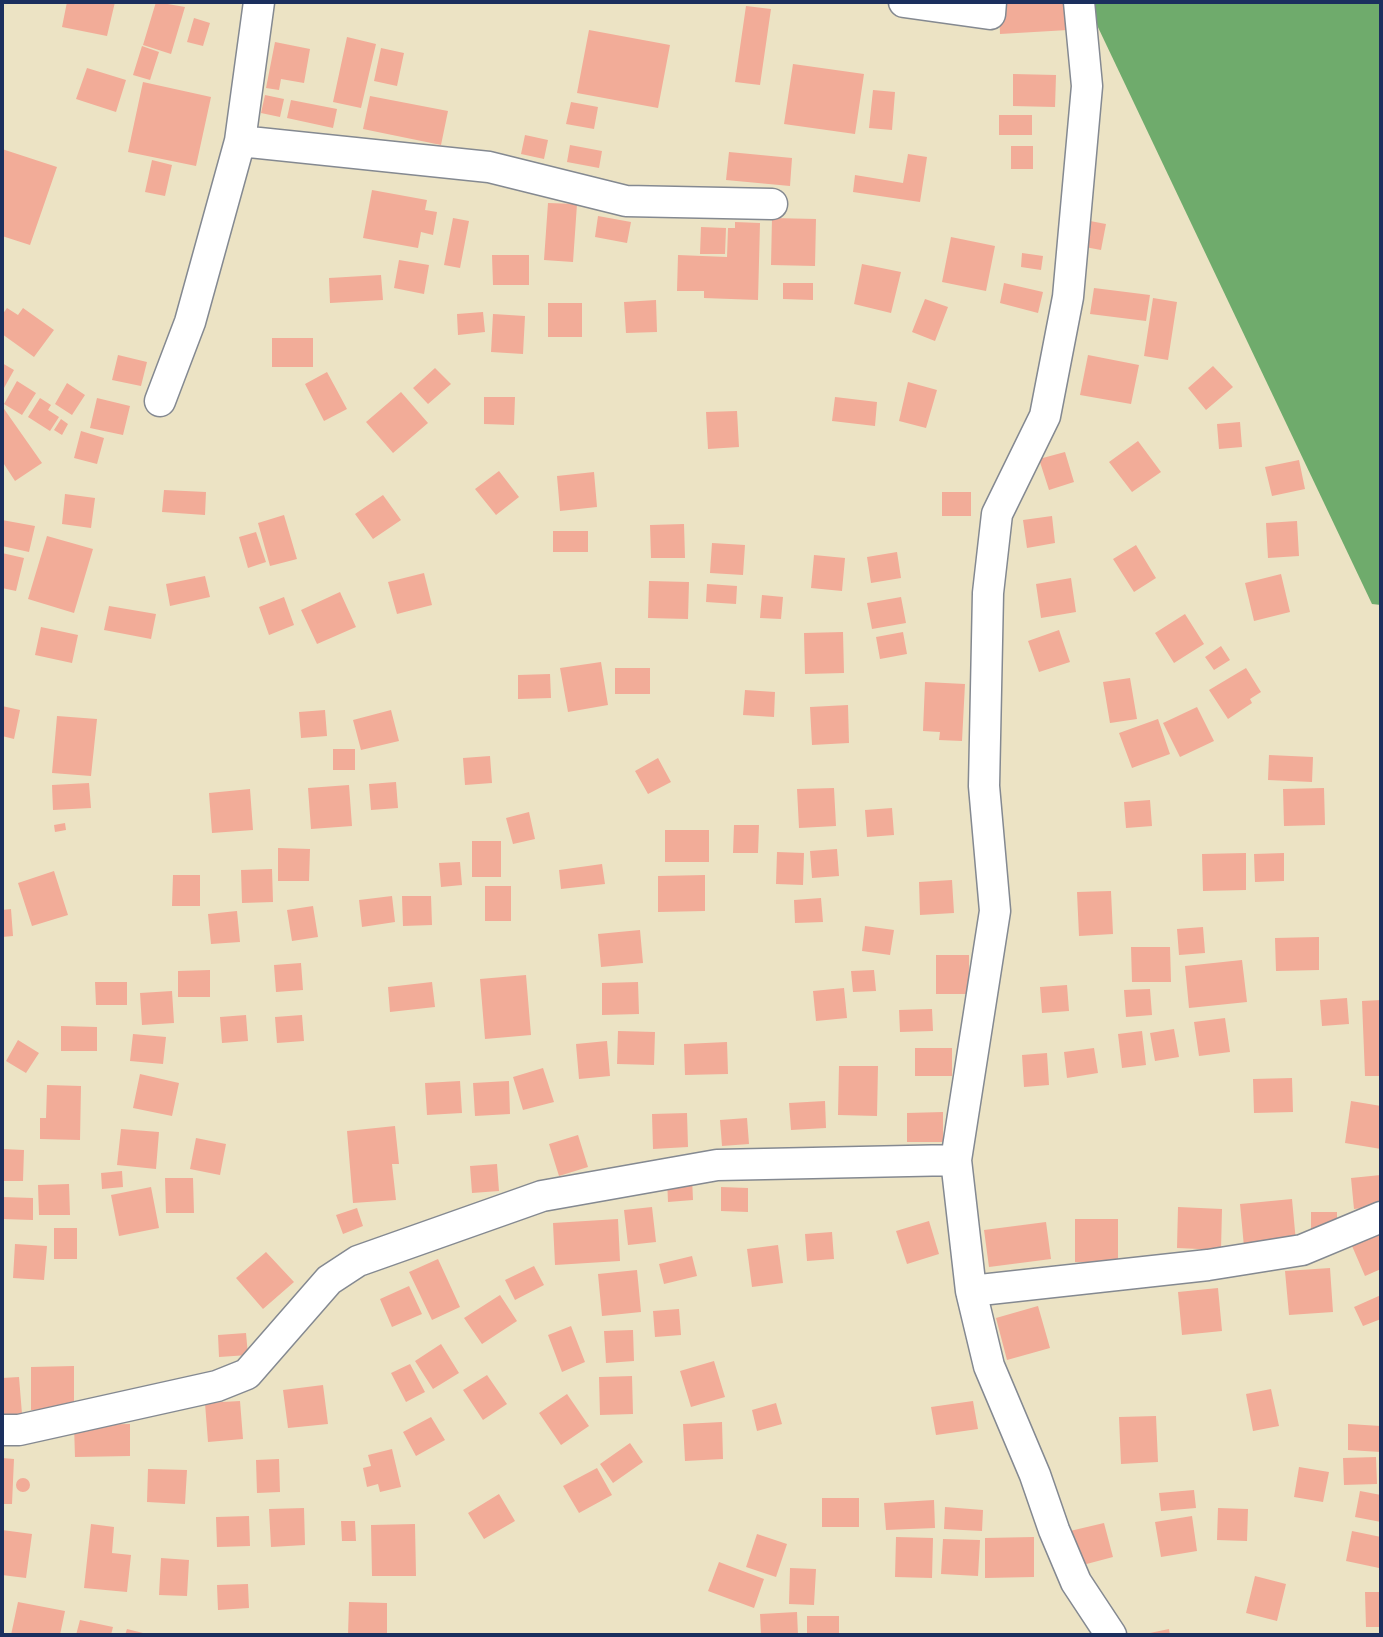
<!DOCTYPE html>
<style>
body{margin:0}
#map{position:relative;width:1383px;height:1637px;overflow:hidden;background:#ece3c4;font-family:"Shantell Sans",sans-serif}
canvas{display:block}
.frame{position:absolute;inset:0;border:4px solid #1b2f5e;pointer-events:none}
</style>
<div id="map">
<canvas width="1383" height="1637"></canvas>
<div class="frame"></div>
</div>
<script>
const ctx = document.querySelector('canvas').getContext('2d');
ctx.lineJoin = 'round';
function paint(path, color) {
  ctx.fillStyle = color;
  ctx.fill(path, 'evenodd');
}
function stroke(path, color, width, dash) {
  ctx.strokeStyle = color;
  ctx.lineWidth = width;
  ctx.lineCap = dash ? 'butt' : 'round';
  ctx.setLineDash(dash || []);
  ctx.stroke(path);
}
paint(new Path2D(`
 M1086 2H1381V605L1372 604Z`), '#6fab6c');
paint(new Path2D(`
 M67 2H115L107 36 62 27Z
 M156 2 185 7 171 54 143 45Z
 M1067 2 1068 30 1000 34 999 3Z
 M746 6 771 9 760 85 735 82Z
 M194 18 210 23 203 46 187 42Z
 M589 30 670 45 658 108 577 93Z
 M347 37 376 44 361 108 333 102Z
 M275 42 310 49 304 83 281 79 279 90 266 88Z
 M142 46 159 52 150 80 133 75Z
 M381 48 404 53 397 86 374 81Z
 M793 64 864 74 855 134 784 124Z
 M87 68 126 80 116 112 76 99Z
 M1013 74 1056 75 1055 107 1013 106Z
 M143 82 211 97 196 166 128 152Z
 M873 90 895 92 892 130 869 128Z
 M265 95 284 99 280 117 261 113Z
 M370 96 448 111 441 145 363 129Z
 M291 100 337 109 333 128 287 118Z
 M571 102 598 107 594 129 566 124Z
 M999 115H1032V135H999Z
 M525 135 548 140 544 159 521 154Z
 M570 145 602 151 599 168 567 162Z
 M1011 146H1033V169H1011Z
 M2 149 57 167 30 245 2 236Z
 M729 152 792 158 790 186 726 180Z
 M908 154 927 157 920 202 853 192 855 175 903 183Z
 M152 160 172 165 165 196 145 192Z
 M372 190 427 200 425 210 437 212 433 235 421 232 418 248 363 238Z
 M548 203 577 204 573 262 544 260Z
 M598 216 631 222 627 243 595 237Z
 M453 218 469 221 460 268 444 265Z
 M772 218 816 219 815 266 771 265Z
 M1090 221 1106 224 1101 250 1085 247Z
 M735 222 760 223 758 300 704 298V291H677L678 255 727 257 728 228H735Z
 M701 227 726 228 725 254H700Z
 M951 237 995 246 986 291 942 282Z
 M1022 253 1043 256 1041 270 1021 267Z
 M492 255H529V285H493Z
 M399 260 429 265 424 294 394 288Z
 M862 264 901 272 891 313 854 304Z
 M381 275 383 300 330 303 329 278Z
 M783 283H813V300L783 299Z
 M1004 283 1043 292 1038 313 1000 303Z
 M1094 288 1150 295 1146 321 1090 314Z
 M1153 298 1177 302 1168 360 1144 356Z
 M925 299 948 307 935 341 912 332Z
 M656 300 657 332 626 333 624 302Z
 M548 303H582V337H548Z
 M7 308 18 315 23 308 54 330 34 357 2 334V315Z
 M483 312 485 332 458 335 457 314Z
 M493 314 525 316 523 354 491 352Z
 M272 338H313V367H272Z
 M118 355 147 362 141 386 112 380Z
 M1088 355 1139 365 1131 404 1080 395Z
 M2 363 14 370 4 388 2 386Z
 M1213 366 1233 387 1206 410 1188 388Z
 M435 368 451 384 428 404 413 388Z
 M327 372 347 409 324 421 305 384Z
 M17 381 36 393 22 415 4 404Z
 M908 382 937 390 926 428 899 421Z
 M67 383 85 395 72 415 55 404Z
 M401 392 428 423 393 453 366 422Z
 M484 397H515L514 425 484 424Z
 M835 397 877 402 875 426 832 421Z
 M40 398 51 405 48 410 59 417 50 431 28 417Z
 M97 398 130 406 123 435 90 428Z
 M2 406 42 463 15 481 2 461Z
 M737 411 739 447 708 449 706 412Z
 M61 419 68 424 62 435 54 430Z
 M1240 422 1242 447 1219 449 1217 424Z
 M81 431 104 438 97 464 74 458Z
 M1138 441 1161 472 1132 492 1109 462Z
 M1065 452 1074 482 1049 490 1039 459Z
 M1299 460 1305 489 1272 496 1265 467Z
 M499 471 519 497 496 515 475 489Z
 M594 472 597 507 560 511 557 476Z
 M164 490 206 492 205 515 162 512Z
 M942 492H971V516H942Z
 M65 494 95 498 91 528 62 524Z
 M383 495 401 520 373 539 355 514Z
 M284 515 297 559 270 566 258 523Z
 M1052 516 1055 543 1027 548 1023 520Z
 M2 520 35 526 29 552 2 546Z
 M1297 521 1299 556 1268 558 1266 523Z
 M684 524 685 558H651L650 525Z
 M553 531H588V552H553Z
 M256 532 266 562 248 568 239 537Z
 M47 536 93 549 74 613 28 599Z
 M712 543 745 545 743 575 710 573Z
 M1136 545 1156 578 1134 592 1113 559Z
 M897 552 901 578 871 583 867 557Z
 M2 553 24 558 16 591 2 588Z
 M814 555 845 558 842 591 811 588Z
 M424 573 432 605 397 614 388 582Z
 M1281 574 1290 612 1254 621 1245 583Z
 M205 576 210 597 170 606 166 584Z
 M1071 578 1076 612 1041 618 1036 584Z
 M649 581 689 582 688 619 648 618Z
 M707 584 737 586 736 604 706 602Z
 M340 592 356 627 317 644 301 610Z
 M762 595 783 597 781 619 760 618Z
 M284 597 294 625 269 635 259 607Z
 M901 597 906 623 872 629 867 603Z
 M109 606 156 614 151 639 104 630Z
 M1185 614 1204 644 1174 663 1155 633Z
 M41 627 78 635 72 663 35 655Z
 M1059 630 1070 662 1039 672 1028 641Z
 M843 632 844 673 805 674 804 633Z
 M903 632 907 654 880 659 876 637Z
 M1221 646 1230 660 1214 670 1205 657Z
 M601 662 608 705 568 712 560 668Z
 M615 668H650V694H615Z
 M1246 668 1261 692 1250 699 1252 703 1228 719 1209 690Z
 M550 674 551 698 518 699V675Z
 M1130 678 1137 719 1110 723 1103 682Z
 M925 682 965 684 962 741 939 740 940 732 923 731Z
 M745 690 775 692 774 717 743 715Z
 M848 705 849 743 812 745 810 707Z
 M2 706 20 710 14 739 2 736Z
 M1197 707 1214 741 1180 757 1163 723Z
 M325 710 327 736 301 738 299 712Z
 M391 710 399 741 361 750 353 720Z
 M57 716 97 719 91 776 52 773Z
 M1158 719 1170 754 1132 768 1119 733Z
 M333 749H355V770H333Z
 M1269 755 1313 757 1312 782 1268 780Z
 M490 756 492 783 465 785 463 758Z
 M658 758 671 782 648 794 635 771Z
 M396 782 398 808 371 810 369 784Z
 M89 783 91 808 53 810 52 785Z
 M349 785 352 826 311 829 308 788Z
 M834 788 836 826 799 828 797 789Z
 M1324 788 1325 825 1284 826 1283 789Z
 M250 789 253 830 212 833 209 793Z
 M1150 800 1152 826 1126 828 1124 802Z
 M892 808 894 835 867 837 865 810Z
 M529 812 535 839 513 844 506 818Z
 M65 823 66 830 55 832 54 825Z
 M734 825H759L758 853H733Z
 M665 830H709V862H665Z
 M472 841H501V877H472Z
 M278 848 310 849 309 881H278Z
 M837 849 839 876 812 878 810 851Z
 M777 852 804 853 803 885 776 884Z
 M1246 853V890L1203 891 1202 854Z
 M1284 853V881L1255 882 1254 854Z
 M460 862 462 885 441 887 439 863Z
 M602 864 605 884 561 889 559 870Z
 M272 869 273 902 242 903 241 870Z
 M54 871 68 915 32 926 18 883Z
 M173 875H200V906H172Z
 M705 875V911L658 912V876Z
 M952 880 954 913 920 915 919 882Z
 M485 886H511V921H485Z
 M1111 891 1113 934 1079 936 1077 892Z
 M392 896 395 922 362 927 359 900Z
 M402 896H431L432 925 403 926Z
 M821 898 823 922 795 923 794 900Z
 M313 906 318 937 292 941 287 910Z
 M11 909 13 936 2 937V910Z
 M237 911 240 942 211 944 208 914Z
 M865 926 894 930 890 955 862 951Z
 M1203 927 1205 953 1179 955 1177 929Z
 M640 930 643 963 601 967 598 934Z
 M1319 937V970L1276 971 1275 938Z
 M1131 947H1170L1171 982H1132Z
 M936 955H969V994H936Z
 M1242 960 1247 1002 1189 1008 1185 966Z
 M301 963 303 990 276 992 274 965Z
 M210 970V997H178V971Z
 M874 970 876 991 853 992 851 971Z
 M526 975 531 1035 485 1039 480 979Z
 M95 982H127V1005H96Z
 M432 982 435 1007 390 1012 388 987Z
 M638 982 639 1014 602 1015V983Z
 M1067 985 1069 1011 1042 1013 1040 987Z
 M844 988 847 1018 816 1021 813 991Z
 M1150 989 1152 1015 1126 1017 1124 990Z
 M172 991 174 1023 142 1025 140 993Z
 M1347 998 1349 1024 1322 1026 1320 1000Z
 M1381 1000V1076H1365L1362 1001Z
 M932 1009 933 1031 900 1032 899 1010Z
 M246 1015 248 1041 222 1043 220 1017Z
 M302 1015 304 1041 277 1043 275 1017Z
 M1225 1018 1230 1052 1199 1056 1194 1022Z
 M61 1026 97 1027V1051H61Z
 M1174 1029 1179 1057 1155 1061 1150 1033Z
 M618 1031 655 1032 654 1065 617 1064Z
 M1142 1031 1146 1065 1122 1068 1118 1034Z
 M133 1034 166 1037 163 1064 130 1061Z
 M18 1040 39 1053 26 1073 6 1061Z
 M607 1041 610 1076 579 1079 576 1044Z
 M727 1042 728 1074 685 1075 684 1044Z
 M915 1048H952V1076H915Z
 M1094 1048 1098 1073 1067 1078 1064 1052Z
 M1047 1053 1049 1085 1024 1087 1022 1055Z
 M839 1066H878L877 1116 838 1115Z
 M543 1068 554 1102 523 1110 513 1077Z
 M140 1074 179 1083 172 1116 133 1108Z
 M1292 1078 1293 1112 1254 1113 1253 1079Z
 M460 1081 462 1113 427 1115 425 1083Z
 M509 1081 510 1114 475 1116 473 1083Z
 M47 1085 81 1086 80 1140 40 1139V1118H46Z
 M825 1101 826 1128 791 1130 789 1103Z
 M1351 1101 1381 1106V1149L1345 1143Z
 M943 1112V1142H907V1113Z
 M687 1113 688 1147 653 1149 652 1114Z
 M747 1118 749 1144 722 1146 720 1120Z
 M395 1126 399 1164H392L396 1200 353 1203 347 1131Z
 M121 1129 159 1132 156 1169 117 1165Z
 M578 1135 588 1167 559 1176 549 1144Z
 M196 1138 226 1144 220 1175 190 1169Z
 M2 1149 24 1150 23 1181H2Z
 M497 1164 499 1191 472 1193 470 1166Z
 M122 1171 123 1187 102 1189 101 1173Z
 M1381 1175V1206L1354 1209 1351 1178Z
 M692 1177 693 1200 668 1202 667 1178Z
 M165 1178H193L194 1213H166Z
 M69 1184 70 1215H39L38 1185Z
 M151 1187 159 1228 119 1236 111 1195Z
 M721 1187 748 1188V1212L721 1211Z
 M2 1197 33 1198V1220L2 1219Z
 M1292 1199 1296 1242 1244 1247 1240 1204Z
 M652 1207 656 1242 628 1245 624 1210Z
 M1178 1207 1222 1209 1221 1250 1177 1248Z
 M357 1208 363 1226 343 1234 336 1215Z
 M1311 1212H1337V1228L1311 1229Z
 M618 1219 620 1261 555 1265 553 1223Z
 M1075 1219H1118V1262H1075Z
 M929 1221 939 1254 907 1264 896 1231Z
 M1046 1222 1051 1259 989 1267 984 1230Z
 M54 1228H77V1259H54Z
 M832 1232 834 1259 807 1261 805 1234Z
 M1379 1234 1381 1269 1365 1276 1352 1246Z
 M15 1244 47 1246 44 1280 13 1278Z
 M778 1245 783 1283 752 1287 747 1249Z
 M266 1252 294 1282 263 1309 236 1278Z
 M692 1256 697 1276 664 1284 659 1264Z
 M438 1259 460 1307 432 1320 409 1272Z
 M534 1266 544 1285 515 1300 505 1280Z
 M1330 1268 1333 1312 1289 1315 1285 1271Z
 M637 1270 641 1312 602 1316 598 1274Z
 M409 1286 422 1314 392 1327 380 1299Z
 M1218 1288 1222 1331 1182 1335 1178 1292Z
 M500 1295 517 1321 482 1344 464 1318Z
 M1381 1295V1319L1363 1326 1354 1307Z
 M1038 1306 1050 1348 1007 1360 996 1318Z
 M679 1309 681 1335 655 1337 653 1311Z
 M571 1326 585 1362 562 1372 548 1335Z
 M633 1330 634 1361 606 1363 604 1331Z
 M246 1333 248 1355 219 1357 218 1335Z
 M441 1344 459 1373 433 1389 415 1361Z
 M714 1361 725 1397 691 1407 680 1371Z
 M410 1364 425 1392 406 1402 391 1373Z
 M74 1366V1409L31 1410V1367Z
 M487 1375 507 1404 483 1420 463 1390Z
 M632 1376 633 1414 600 1415 599 1377Z
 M19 1377 22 1414 2 1415V1378Z
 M323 1385 328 1424 288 1428 283 1390Z
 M1271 1389 1279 1426 1253 1431 1246 1394Z
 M567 1394 589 1426 561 1445 539 1413Z
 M240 1401 243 1439 208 1442 205 1403Z
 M973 1401 978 1429 936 1435 931 1407Z
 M776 1403 782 1424 757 1431 752 1410Z
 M1156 1416 1158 1462 1121 1464 1119 1417Z
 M431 1417 445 1440 416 1456 403 1432Z
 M722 1422 723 1459 685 1461 683 1424Z
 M130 1424V1456L75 1457 74 1425Z
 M1348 1424 1381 1426V1452L1348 1450Z
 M630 1443 643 1462 613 1483 600 1464Z
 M392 1449 401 1487 380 1492 378 1484 367 1487 363 1468 371 1466 368 1455Z
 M1376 1457 1377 1484 1344 1485 1343 1458Z
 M2 1458 14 1459 12 1504H2Z
 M279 1459 280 1492 257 1493 256 1460Z
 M1299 1467 1329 1472 1323 1502 1294 1497Z
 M597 1468 612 1495 579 1513 563 1486Z
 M148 1469 187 1470 185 1504 147 1502Z
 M16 1485a7 7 0 1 1 14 0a7 7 0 1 1-14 0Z
 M1194 1490 1196 1508 1161 1511 1159 1493Z
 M1360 1491 1381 1495V1522L1355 1517Z
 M499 1494 515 1521 484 1539 468 1513Z
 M822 1498H859V1527H822Z
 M934 1500 935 1528 886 1530 884 1503Z
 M945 1507 983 1510 982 1531 944 1529Z
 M304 1508 305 1545 271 1547 269 1509Z
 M1218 1508 1248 1509 1247 1541 1217 1540Z
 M249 1516 250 1546 217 1547 216 1517Z
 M1192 1516 1197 1551 1161 1557 1155 1522Z
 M341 1521H355L356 1541H342Z
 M1104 1523 1113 1557 1079 1566 1070 1531Z
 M91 1524 114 1527 112 1553 131 1555 127 1592 84 1588Z
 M415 1524 416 1576H372L371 1525Z
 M2 1530 32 1534 26 1578 2 1575Z
 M1352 1531 1381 1537 1379 1568 1346 1561Z
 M757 1534 787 1544 776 1577 746 1567Z
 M896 1537 933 1538 932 1578 895 1577Z
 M1034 1537V1577L985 1578V1538Z
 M943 1539 980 1540 978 1576 941 1574Z
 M161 1558 189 1560 187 1596 159 1595Z
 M719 1562 764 1579 754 1608 708 1591Z
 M790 1568 816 1569 814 1605 789 1604Z
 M1255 1576 1286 1584 1277 1621 1246 1613Z
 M248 1584 249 1608 218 1610 217 1585Z
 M1365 1592H1381V1627H1366Z
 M18 1602 65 1611 60 1635H11Z
 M349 1602 387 1603V1635H348Z
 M797 1612 798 1635H761L760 1614Z
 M807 1616H839V1635H807Z
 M80 1620 113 1627 111 1635H76Z
 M127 1629 147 1634 146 1635H125Z
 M1169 1629 1170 1635H1145V1634Z`), '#f2ac98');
const street = new Path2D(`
 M904 2 990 14 991 2
 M1079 2 1087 86 1068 297 1045 416 997 514 988 593 984 786 995 911 956 1160 971 1291 1208 1265 1302 1250 1381 1217
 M240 141 489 167 626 201 772 204
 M160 401 190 322 240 141 259 2
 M971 1291 989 1366 1035 1475 1054 1530 1076 1582 1111 1635
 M2 1430H19L217 1386 247 1374 329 1280 358 1261 542 1196 717 1165 956 1160`);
stroke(street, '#848991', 33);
stroke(street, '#fff', 30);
</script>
